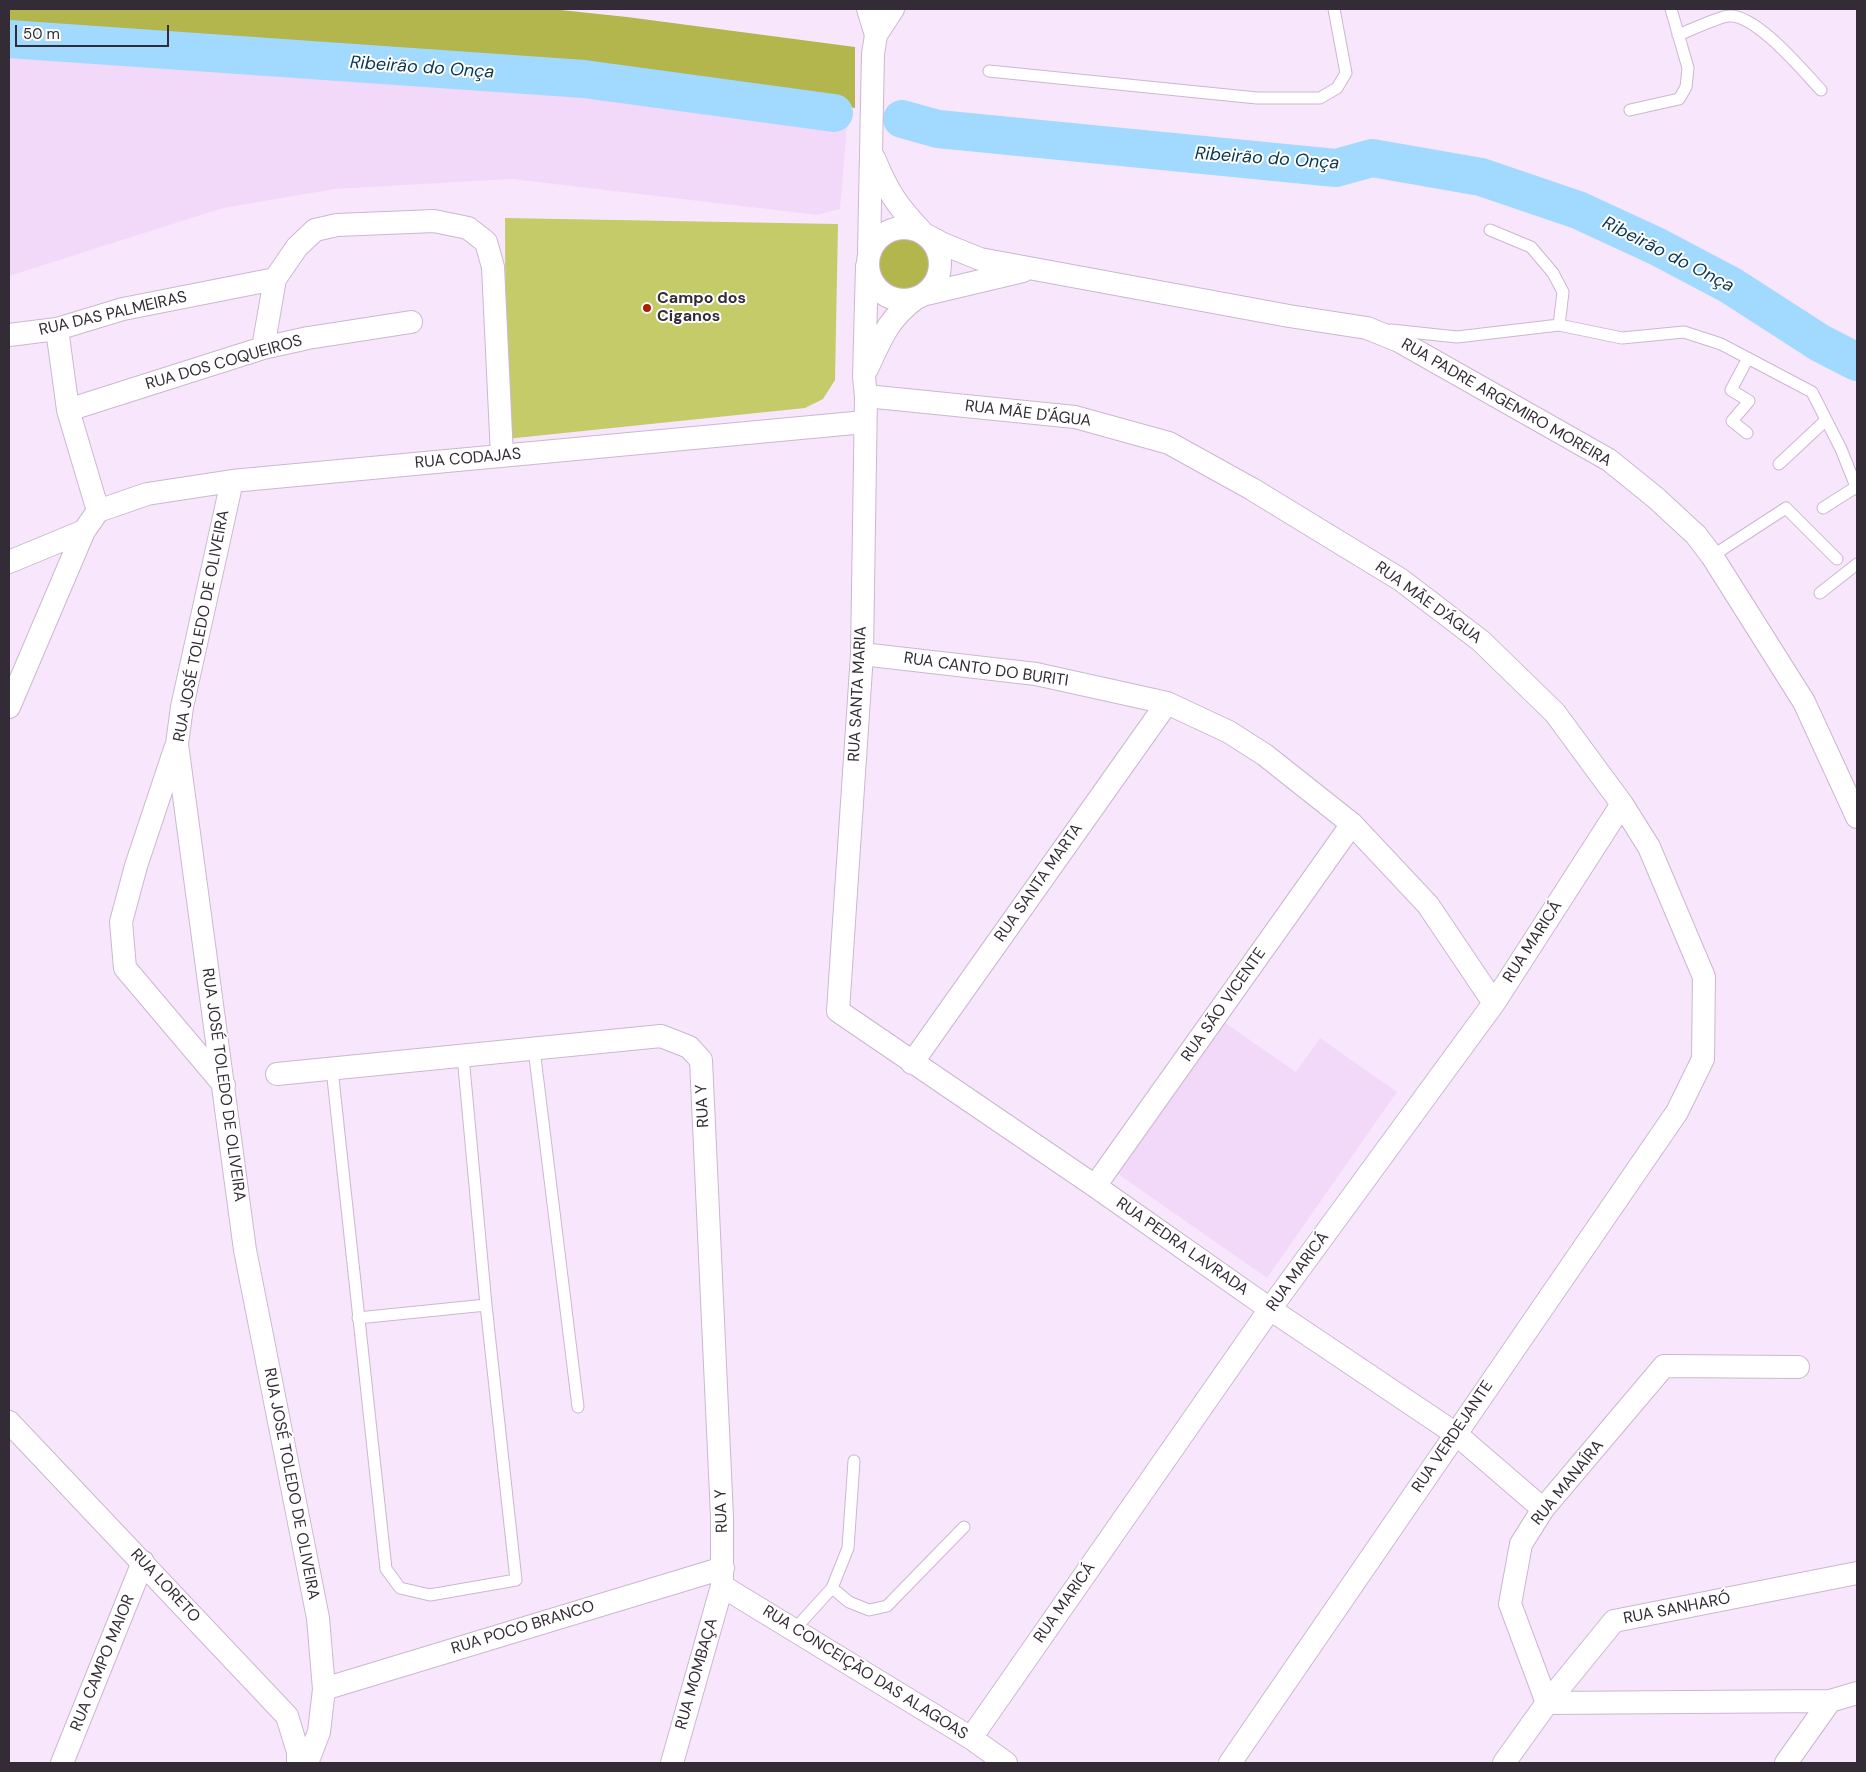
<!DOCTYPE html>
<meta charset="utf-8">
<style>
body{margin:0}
#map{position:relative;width:1866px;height:1772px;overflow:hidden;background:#f8e7fc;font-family:"DM Sans",sans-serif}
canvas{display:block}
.frame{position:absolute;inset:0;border:10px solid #332b35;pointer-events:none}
.scale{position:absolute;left:15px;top:25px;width:154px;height:22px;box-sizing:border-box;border:2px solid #332b35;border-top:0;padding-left:6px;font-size:15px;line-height:18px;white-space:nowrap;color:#332b35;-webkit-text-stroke:4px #fff;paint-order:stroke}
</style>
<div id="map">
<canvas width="1866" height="1772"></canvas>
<div class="frame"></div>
<div class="scale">50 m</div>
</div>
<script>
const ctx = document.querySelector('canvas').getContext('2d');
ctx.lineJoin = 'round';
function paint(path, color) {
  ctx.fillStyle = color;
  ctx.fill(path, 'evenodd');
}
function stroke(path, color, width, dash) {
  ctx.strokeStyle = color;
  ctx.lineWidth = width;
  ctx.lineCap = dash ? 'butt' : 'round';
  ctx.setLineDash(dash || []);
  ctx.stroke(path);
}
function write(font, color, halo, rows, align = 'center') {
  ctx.font = font + ' "DM Sans",sans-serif';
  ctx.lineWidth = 4;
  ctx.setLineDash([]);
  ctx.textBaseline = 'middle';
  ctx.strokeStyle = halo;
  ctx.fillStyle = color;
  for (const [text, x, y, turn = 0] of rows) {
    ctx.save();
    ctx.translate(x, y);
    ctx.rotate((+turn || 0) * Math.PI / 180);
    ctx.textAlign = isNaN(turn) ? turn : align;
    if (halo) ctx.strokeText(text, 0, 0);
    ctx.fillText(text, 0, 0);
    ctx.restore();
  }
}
paint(new Path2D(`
 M9 55 626 101 847 126 840 209 818 215 512 179 335 189 223 208 9 276Z
 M1221 1020 1296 1072 1320 1038 1397 1092 1267 1278 1115 1172Z`), '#f3d9f9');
paint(new Path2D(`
 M505 218 838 224 835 380 823 399 805 408 506 439Z`), '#c6cb6a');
paint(new Path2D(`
 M9 9H551L627 17 855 47V108L659 83 283 50 9 31Z
 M902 233 912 234 931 248 933 271C930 277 927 284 921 287 906 298 881 293 876 273 875 267 875 260 875 253L890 237Z`), '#b2b64c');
stroke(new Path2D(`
 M9 39 584 79 834 113
 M902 119 938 129 1336 168 1372 158 1481 177 1578 210 1656 246 1730 285 1820 343 1857 362`), '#a1dafe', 38);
const lane = new Path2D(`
 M1678 35C1689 31 1720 16 1729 16 1756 14 1803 71 1821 90
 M989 71 1257 98H1320L1337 88 1346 73 1334 9
 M1630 110 1679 99 1686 87 1688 68 1671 9
 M1490 230 1531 247 1553 273 1563 292 1559 325
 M1391 330 1457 337 1559 325 1622 338 1684 332 1721 344 1812 392 1841 449 1857 489
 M1747 433 1732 421 1749 401 1731 390 1748 358
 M1779 464 1826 420
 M1823 508 1856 487
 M1712 556 1786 508 1837 559
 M1820 593 1857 564
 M534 1049 578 1407
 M332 1069 386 1569 400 1588 430 1595 516 1580 486 1305 463 1056
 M358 1318 486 1305
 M832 1588 849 1602 869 1610 887 1606 964 1527
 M794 1630 832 1588 848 1548 854 1461`);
const street = new Path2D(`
 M868 9 876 35
 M874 158C888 192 897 206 923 233
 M868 264a36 36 0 1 1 72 0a36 36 0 1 1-72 0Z
 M926 235 943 244 980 259 1289 316 1367 328 1399 341 1609 460 1656 498 1696 535 1712 556 1804 702 1857 817
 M869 251 873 54 876 35 893 9
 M867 266 864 377 866 396 862 654 838 1011 1095 1186 1270 1309 1456 1434 1543 1509
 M926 294 1023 271
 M57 329 68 410 98 511
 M9 335 57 329 123 309 275 279
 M263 348 275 279 297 247 315 230 337 225 434 221 468 228 486 242 493 267 502 456
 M867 369C881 339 888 319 915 299
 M866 396 1075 417 1169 443 1252 489 1401 580 1481 641 1555 713 1622 804 1649 847 1704 977 1703 1059 1677 1112 1230 1763
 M68 410 263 348 308 338 411 322
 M232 481 182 707 177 744 245 1250 318 1618 324 1689 319 1732 307 1763
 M9 562 84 531
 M862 654 1036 674 1167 703 1229 732 1265 755 1352 824 1428 905 1494 1003
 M9 707 84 531 98 511 147 494 232 481 865 422
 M175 749 136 866 121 922 125 968 224 1085
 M912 1063 1167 703
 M277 1074 661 1036 689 1047 701 1060 722 1517V1586L672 1763
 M1095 1186 1352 824
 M1798 1367 1664 1366 1543 1509 1521 1544 1510 1604 1547 1703 1830 1701 1857 1693
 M9 1422 287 1716 298 1752V1763
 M722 1586 971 1738 1006 1763
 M324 1689 723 1568
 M971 1738 1270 1309 1494 1003 1622 804
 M62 1763 143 1562
 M1504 1763 1547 1703 1614 1621 1857 1573
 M1786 1763 1830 1701`);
stroke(lane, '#cbb7d0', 13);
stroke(street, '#cbb7d0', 24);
stroke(lane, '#fff', 11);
stroke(street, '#fff', 22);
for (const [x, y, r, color] of [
 [647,308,5,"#ac1d02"]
]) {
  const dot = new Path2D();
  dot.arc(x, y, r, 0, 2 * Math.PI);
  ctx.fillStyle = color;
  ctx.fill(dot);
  stroke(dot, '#fff', 2);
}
write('bold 16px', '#332b35', '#fff', [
 ["Campo dos",657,299],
 ["Ciganos",657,317]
], 'left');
write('16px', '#332b35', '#fff', [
 ["RUA DAS PALMEIRAS",113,314,-13],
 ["RUA DOS COQUEIROS",224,363,-16],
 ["RUA PADRE ARGEMIRO MOREIRA",1506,403,30],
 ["RUA MÃE D'ÁGUA",1028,414,7],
 ["RUA CODAJAS",468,459,-5],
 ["RUA MÃE D'ÁGUA",1428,603,36],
 ["RUA JOSÉ TOLEDO DE OLIVEIRA",202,626,-79],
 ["RUA CANTO DO BURITI",986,670,8],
 ["RUA SANTA MARIA",858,694,-87],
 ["RUA SANTA MARTA",1039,883,-55],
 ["RUA MARICÁ",1533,942,-57],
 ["RUA SÃO VICENTE",1224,1005,-55],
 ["RUA JOSÉ TOLEDO DE OLIVEIRA",223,1085,82],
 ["RUA Y",703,1106,-93],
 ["RUA PEDRA LAVRADA",1182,1247,35],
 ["RUA MARICÁ",1298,1272,-54],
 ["RUA VERDEJANTE",1453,1437,-56],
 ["RUA MANAÍRA",1568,1483,-51],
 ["RUA JOSÉ TOLEDO DE OLIVEIRA",291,1484,79],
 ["RUA Y",722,1511,-92],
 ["RUA LORETO",165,1586,47],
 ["RUA MARICÁ",1065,1603,-55],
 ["RUA SANHARÓ",1677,1609,-11],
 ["RUA POCO BRANCO",523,1628,-17],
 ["RUA CAMPO MAIOR",103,1663,-68],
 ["RUA CONCEIÇÃO DAS ALAGOAS",865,1673,32],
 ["RUA MOMBAÇA",697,1674,-74]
]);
write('italic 18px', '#0a3850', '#fff', [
 ["Ribeirão do Onça",422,68,4],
 ["Ribeirão do Onça",1267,159,4],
 ["Ribeirão do Onça",1668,255,27]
]);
</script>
